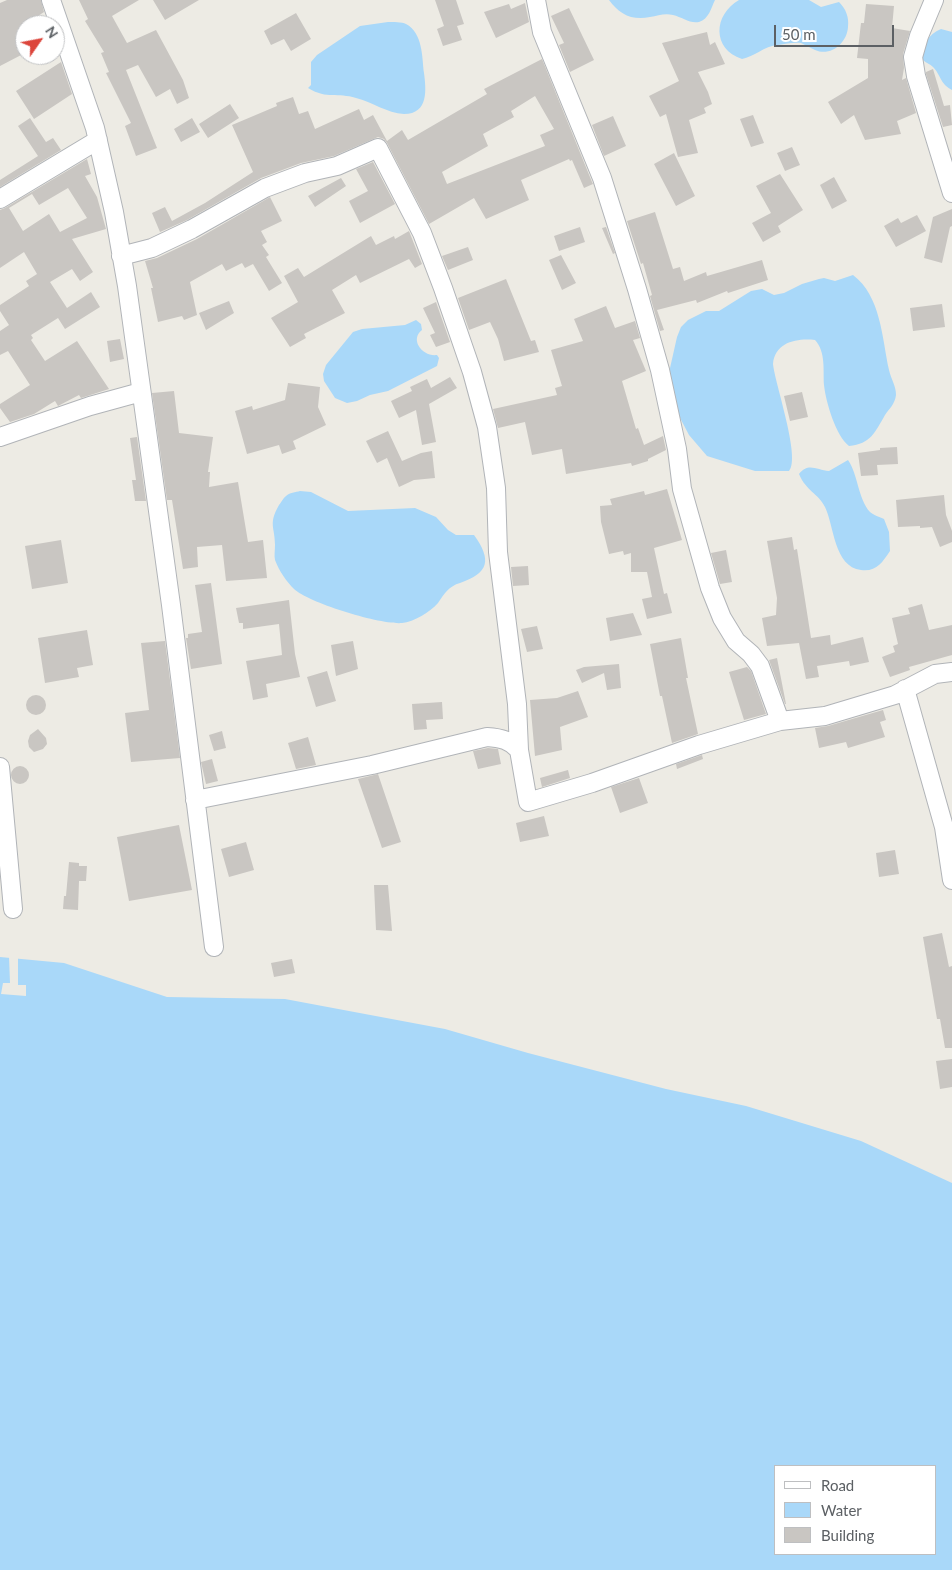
<!DOCTYPE html>
<style>
body{margin:0}
#map{position:relative;width:952px;height:1570px;overflow:hidden;background:#edebe4;font-family:Lato,sans-serif}
canvas{display:block}
.legend{position:absolute;left:774px;top:1465px;width:162px;height:90px;box-sizing:border-box;background:#fff;border:1px solid #bebfc1;margin:0;padding:6px 9px;list-style:none;font-size:15px;color:#5c6064}
.legend li{display:flex;align-items:center;gap:10px;height:25px}
.legend b{width:25px;border:1px solid #bebfc1}
.north{position:absolute;left:15px;top:15px;width:50px;height:50px;box-sizing:border-box;background:#fff;border:1px solid #bebfc1;border-radius:50%;rotate:57deg;font-size:14px;font-weight:700;line-height:20px;text-align:center;color:#5c6064}
.north::after{content:'';display:block;margin:auto;width:18px;height:22px;background:#dc453b;clip-path:polygon(50% 0,100% 100%,50% 72%,0 100%)}
.scale{position:absolute;left:774px;top:25px;width:120px;height:22px;box-sizing:border-box;border:2px solid #5c6064;border-top:0;padding-left:6px;font-size:15px;line-height:18px;white-space:nowrap;color:#5c6064;-webkit-text-stroke:4px #fff;paint-order:stroke}
</style>
<div id="map">
<canvas width="952" height="1570"></canvas>
<ul class="legend">
<li><b style="height:6px;background:#fff"></b>Road</li>
<li><b style="height:14px;background:#a9d8f9"></b>Water</li>
<li><b style="height:14px;background:#c9c6c2"></b>Building</li>
</ul>
<div class="north">N</div>
<div class="scale">50 m</div>
</div>
<script>
const ctx = document.querySelector('canvas').getContext('2d');
ctx.lineJoin = 'round';
function paint(path, color) {
  ctx.fillStyle = color;
  ctx.fill(path, 'evenodd');
}
function stroke(path, color, width, dash) {
  ctx.strokeStyle = color;
  ctx.lineWidth = width;
  ctx.lineCap = dash ? 'butt' : 'round';
  ctx.setLineDash(dash || []);
  ctx.stroke(path);
}
paint(new Path2D(`
 M609 0H715C711 8 709 19 699 22 690 24 682 17 673 15 664 13 658 16 650 17 632 21 619 14 609 0Z
 M739 0H809L821 7 839 2C846 9 849 17 848 27 847 43 831 57 815 50 810 48 806 45 801 43 794 42 785 44 778 45 764 46 754 57 742 59 712 49 713 15 739 0Z
 M388 22C393 22 402 22 406 24 423 33 422 57 424 73 426 89 429 114 404 114 387 113 372 102 356 98 337 92 328 100 308 88L311 85V62L317 55 360 26Z
 M941 29 952 32V90C940 84 941 75 933 67 930 64 926 63 923 60 922 46 928 34 941 29Z
 M853 275C881 296 882 338 889 370 891 379 896 386 896 395 895 404 889 409 885 415 875 432 871 444 849 446 836 436 826 403 824 385 823 370 826 352 815 340 797 338 775 342 773 364 775 384 801 458 789 471H755L707 456 689 435 678 414 668 377 677 337 681 327 688 320 706 311H719L751 291 762 289 774 295 784 293 802 284 819 279 824 278 835 281Z
 M416 320 421 324 422 330C409 340 423 357 437 355L439 358 437 366 388 391 370 395 357 401 347 403 335 398 324 381 323 374 326 365 353 332 362 329 405 325Z
 M848 460C858 474 858 499 870 512 873 515 880 517 884 519L889 532 890 551C882 563 876 572 861 570 834 567 834 525 825 507 818 493 806 491 799 474 808 462 817 470 829 471Z
 M300 491 311 492 348 511 415 508 436 517 448 530 456 535H474C492 560 489 573 460 583 449 586 444 594 438 603 430 612 414 622 402 623 381 625 309 603 294 589 287 582 279 571 275 560 274 556 275 550 275 545 275 527 268 524 279 505 281 503 283 498 286 496 289 493 296 492 300 491Z
 M0 957 64 963 167 997 285 999 445 1029 528 1053 666 1089 746 1106 861 1141 952 1183V1570H0ZM776 1466H936V1554H776Z`), '#a9d8f9');
paint(new Path2D(`
 M9 956H18V985H26V996L1 994 3 983H10Z`), '#edebe4');
paint(new Path2D(`
 M7 0H41L44 12 32 20 34 25H25V53L0 66V3Z
 M79 0H139L112 16 127 43 156 30 183 80 189 98 177 104 170 89 156 97 138 65 126 70 157 148 136 156 125 126 131 123 106 73 109 72 101 53 104 52 85 21 88 19Z
 M153 0H199L165 20Z
 M435 0H456L464 24 457 26 462 40 443 46 437 29 444 26Z
 M525 3 529 22 496 38 484 12 509 4 511 9Z
 M866 4 894 6 892 28 910 31 903 54 904 68 902 80 906 78 916 113 897 121 901 134 865 140 854 115 841 124 828 102 868 78V59L857 58 861 23H864Z
 M569 8 594 60 570 72 559 45 564 43 551 16Z
 M296 13 311 39 291 51 284 39 271 45 264 31Z
 M707 32 710 45 715 42 725 64 698 72 708 92 712 104 704 108 706 113 689 120 698 153 678 157 666 114 660 117 649 96 679 81 662 43Z
 M542 59 592 182 593 184 584 188 572 160 570 161 569 159 521 180 529 200 486 219 474 198 429 224 387 143 384 139 378 137 334 156 301 163 261 178 187 220 160 232 152 213 165 207 172 221 205 203 253 172 232 125 277 106 276 103 293 97 299 114 308 111 315 129 359 109 364 120 373 115 387 141 402 130 408 140 487 94 484 89ZM535 96 554 129 540 135 545 146 447 184 442 172 488 146 483 134 514 117 511 111Z
 M61 62 72 94 34 119 16 91Z
 M933 69 944 106 950 105 952 125 943 127 926 74V72Z
 M230 104 239 118 208 138 199 124Z
 M753 115 764 143 751 147 740 119Z
 M613 116 626 146 604 156 592 125Z
 M30 118 46 142 53 138 61 150 0 187V180L38 156 18 126Z
 M192 118 200 132 181 142 174 129Z
 M792 147 800 165 785 171 777 153Z
 M674 153 695 196 676 206 654 164Z
 M87 159 91 174 85 176 97 197 106 229 72 239 93 272 80 281 72 269 50 282 67 308 91 292 100 307 65 329 58 318 31 335 33 338 31 340 45 361 77 341 109 389 81 398 79 395 58 406 55 401 34 414 10 422 0 408V404L30 385 8 351 0 355V331L9 325 0 311V305L29 286 26 281 37 274 24 252 0 268V210L5 208ZM68 188 87 218 60 232 49 214 23 231 9 208 32 194 39 205Z
 M373 162 395 204 360 223 349 201 368 191 356 169Z
 M780 174 803 210 778 226 781 232 763 242 752 223 771 213 756 186Z
 M834 177 847 201 832 209 820 185Z
 M341 178 346 186 315 207 308 196Z
 M270 197 282 221 261 231 267 242 262 245 269 255 266 257 282 283 269 291 253 264 245 268 242 263 226 271 222 264 190 282 197 315 184 320 182 316 158 322 151 288H153L145 261 157 258 197 239Z
 M952 209V226L950 227 942 263 924 258 933 217Z
 M655 212 673 269 680 267 684 281 706 272 707 276 762 260 768 280 728 293 727 291 697 303 696 300 657 310 664 330 660 331 650 296 652 295 643 263 641 264 627 221Z
 M917 215 926 231 896 247 884 226 898 218 901 223Z
 M580 227 585 242 559 251 554 236Z
 M606 227 615 253 613 254 602 228Z
 M409 231 422 264 415 268 409 259 360 283 356 275 332 290 345 313 304 334 306 338 290 347 271 318 298 302 284 276 298 268 304 277 371 236 376 245 394 236 395 239Z
 M468 247 473 260 448 270 442 256Z
 M561 255 576 283 562 290 549 260Z
 M506 279 531 341 535 340 539 352 504 361 498 339 490 322 469 330 458 298Z
 M229 301 234 313 206 330 199 313Z
 M436 302 450 342 436 347 430 335 435 333 423 308Z
 M942 304 945 327 913 331 910 308Z
 M606 306 615 328 635 321 640 338 633 340 646 371 622 381 636 429 638 428 644 445 663 436 666 450 648 459V461L632 466 631 463 566 474 562 449 532 455 525 422 498 428 493 409 557 395 555 388 562 386 551 350 583 341 574 319Z
 M120 339 124 359 110 362 107 341Z
 M450 377 457 388 429 404 436 442 422 445 416 410 399 418 391 401 412 391 410 387 427 379 431 388Z
 M288 383 320 387 318 407 326 425 293 441 296 449 282 454 279 445 247 454 235 411 252 406 253 410 285 400Z
 M174 391 179 433 213 437 208 472H210L209 487 238 482 248 542 263 540 267 578 226 581 222 545 197 547 198 567 183 569 172 500H167L152 393Z
 M802 392 808 417 790 421 784 396Z
 M388 431 402 461 421 453 432 451 435 478 414 480 399 487 387 458 377 463 366 441Z
 M137 437 146 501H135L132 480H136L130 438Z
 M897 447 898 464 877 465 878 475 861 476 858 453 880 450V448Z
 M667 489 682 540 654 548 664 594 667 593 672 613 647 619 642 599 652 597 647 572H631V553L624 555 623 551 609 554 601 522 600 506 612 505 610 499 644 491 645 495Z
 M944 495 946 515 952 531V542L940 547 932 527 920 528V526L898 527 896 500Z
 M792 537 794 550 797 549 811 638 830 635 831 645 863 637 869 662 850 666 849 661 817 666 819 677 806 679 799 643 767 646 762 618 776 615 777 598 767 541Z
 M61 540 68 583 32 589 25 546Z
 M726 550 732 582 720 584 711 553Z
 M528 566 529 585 513 586 511 567Z
 M211 583 222 664 191 669 186 638H188V634L202 632 195 585Z
 M289 600 295 654 300 677 266 684 268 697 253 700 246 661 282 655 279 624 243 629V623H239L236 608Z
 M922 604 929 630 952 625V655L909 667 910 670 890 677 882 657 895 652 893 646 898 644 892 618 910 614 908 608Z
 M633 613 642 635 610 641 606 618Z
 M537 626 543 649 527 652 521 629Z
 M87 630 93 665 77 668 79 677 45 683 38 638Z
 M681 638 688 678H686L698 734 672 743 662 696H660L650 644Z
 M165 641 180 758 131 762 125 713 149 710 141 643Z
 M353 641 358 669 336 676 331 645Z
 M777 658 786 704H785L769 660Z
 M619 664 621 688 607 690 604 673 582 683 576 670 584 667Z
 M747 667 751 671 766 714 744 720 729 672Z
 M327 671 336 701 316 707 307 677Z
 M578 691 588 717 560 727 562 750 535 756 530 700 557 698Z
 M26 705a10 10 0 1 1 20 0a10 10 0 1 1-20 0Z
 M442 702 443 719 426 720 427 729 414 730 412 704Z
 M883 710 886 720 880 722 885 737 848 748 846 742 819 748 815 728 828 726Z
 M38 729 46 738 47 744 43 749 34 752 29 747 28 741 30 735Z
 M222 731 226 748 214 751 209 735Z
 M308 737 316 765 296 769 288 743Z
 M488 748 498 749 501 764 478 769 473 751Z
 M702 755 703 759 677 769 676 764Z
 M212 759 218 781 206 784 201 762Z
 M11 775a9 9 0 1 1 18 0a9 9 0 1 1-18 0Z
 M568 770 570 778 542 787 540 778Z
 M378 774 401 842 382 848 358 779Z
 M639 778 648 803 620 813 611 787Z
 M544 816 549 836 520 842 516 823Z
 M179 825 192 890 129 901 117 837Z
 M246 842 254 870 229 877 221 849Z
 M895 850 899 874 879 877 876 853Z
 M69 862 79 863V866H87L86 881H79L78 910 63 909 64 896H66Z
 M374 885H388L392 931 376 930Z
 M942 933 949 967 952 966V1048H945L940 1019H937L923 937Z
 M292 959 295 973 274 977 271 963Z
 M952 1059V1087L940 1089 936 1061Z`), '#c9c6c2');
const minor = new Path2D(`
 M51 0 95 128 114 212 127 286 171 605 214 947
 M536 0 542 32 602 178 637 289 660 370 677 449 682 489 710 588 722 618 736 641 751 654 760 666 780 721
 M934 0 919 36 913 57 916 76 952 193
 M0 199 98 140
 M121 256 152 248 192 229 265 188 305 173 337 166 378 148 422 233 443 288 472 372 487 427 496 488 498 552 517 704 519 750 528 802 592 783 699 745 780 721 825 716 895 695 935 674 952 672
 M0 437 90 406 141 392
 M905 689 944 827 952 880
 M0 767 13 909
 M195 800 372 765 487 737C501 738 510 740 519 750`);
stroke(minor, '#b1b4b8', 20);
stroke(minor, '#fff', 18);
</script>
